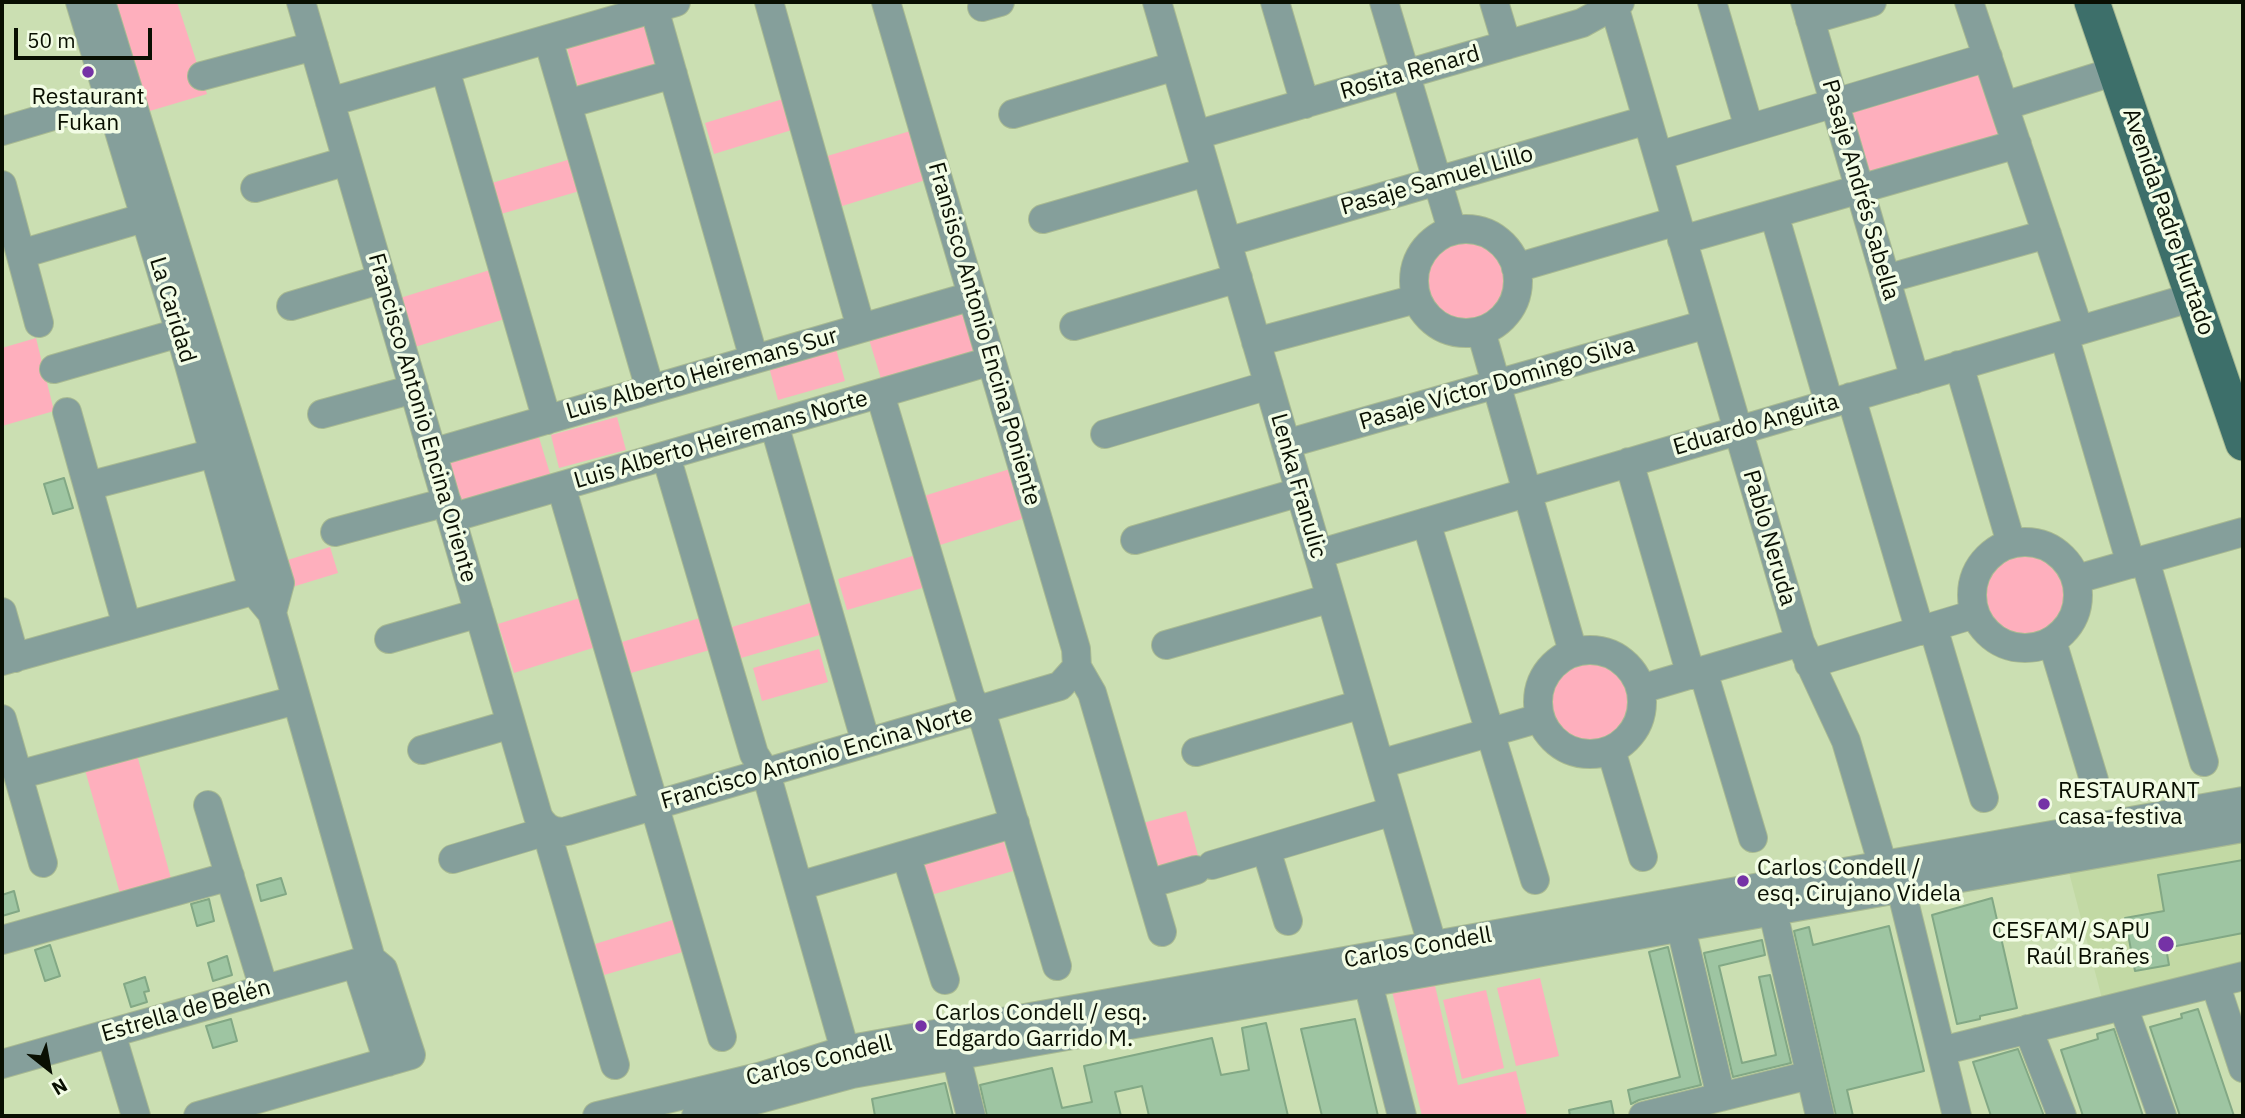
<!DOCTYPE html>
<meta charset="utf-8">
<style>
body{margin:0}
#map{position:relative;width:2245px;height:1118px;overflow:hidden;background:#cbdfb2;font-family:"IBM Plex Sans",sans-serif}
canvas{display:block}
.frame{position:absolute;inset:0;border:4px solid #090f02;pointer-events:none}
.north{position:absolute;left:14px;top:1034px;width:70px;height:70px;-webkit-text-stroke:5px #f2fce5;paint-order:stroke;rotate:149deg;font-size:19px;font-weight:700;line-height:28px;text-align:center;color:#090f02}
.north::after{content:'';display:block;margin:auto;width:24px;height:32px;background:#090f02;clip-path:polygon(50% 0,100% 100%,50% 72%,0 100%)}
.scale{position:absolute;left:14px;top:28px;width:138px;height:32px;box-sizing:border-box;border:4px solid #090f02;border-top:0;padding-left:9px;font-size:21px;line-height:24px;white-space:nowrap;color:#090f02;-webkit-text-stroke:5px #f2fce5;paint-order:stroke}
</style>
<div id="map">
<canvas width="2245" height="1118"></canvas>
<div class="frame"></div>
<div class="north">N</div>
<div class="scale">50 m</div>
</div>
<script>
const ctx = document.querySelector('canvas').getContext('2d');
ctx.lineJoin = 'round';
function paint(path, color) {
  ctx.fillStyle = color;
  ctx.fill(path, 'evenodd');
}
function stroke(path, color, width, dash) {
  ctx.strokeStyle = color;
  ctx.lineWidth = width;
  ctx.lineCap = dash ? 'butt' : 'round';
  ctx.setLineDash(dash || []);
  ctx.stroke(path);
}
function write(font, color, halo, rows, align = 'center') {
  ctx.font = font + ' "IBM Plex Sans",sans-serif';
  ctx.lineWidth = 7;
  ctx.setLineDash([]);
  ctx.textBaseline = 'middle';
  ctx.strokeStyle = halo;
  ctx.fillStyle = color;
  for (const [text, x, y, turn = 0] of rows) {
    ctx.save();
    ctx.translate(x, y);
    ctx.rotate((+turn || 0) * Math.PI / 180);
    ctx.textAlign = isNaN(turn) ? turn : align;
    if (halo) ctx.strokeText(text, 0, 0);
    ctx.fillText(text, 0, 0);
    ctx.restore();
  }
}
paint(new Path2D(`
 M2243 834V971L2104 1006 2067 865Z`), '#c2d9a4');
paint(new Path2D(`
 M114 2H177L207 94 143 113Z
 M646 21 659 63 578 87 566 45Z
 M1983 65 2004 135 1865 176 1845 106Z
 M786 98 795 129 714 154 705 123Z
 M917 129 932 178 839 207 824 157Z
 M574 158 583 190 501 214 492 183Z
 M1422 279a43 43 0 1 1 86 0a43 43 0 1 1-86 0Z
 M493 269 508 318 415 347 400 298Z
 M962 307 977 356 883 385 868 336Z
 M36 338 54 411 2 426V348Z
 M836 349 845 381 778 400 769 367Z
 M617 417 626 450 559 468 551 435Z
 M537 431 552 480 464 508 448 459Z
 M1013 468 1028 517 940 545 924 496Z
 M330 547 338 573 289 588 281 562Z
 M1983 595a43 43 0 1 1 86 0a43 43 0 1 1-86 0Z
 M919 554 929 586 847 610 838 579Z
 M586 596 602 645 514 673 498 624Z
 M813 602 823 634 741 658 732 627Z
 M703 617 713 649 631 673 622 642Z
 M819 649 828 682 762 701 753 668Z
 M1546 701a43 43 0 1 1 86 0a43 43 0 1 1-86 0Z
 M137 755 172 882 121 897 85 770Z
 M1186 811 1200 863 1150 877 1136 825Z
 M1003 839 1013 871 931 895 922 864Z
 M676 919 686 951 604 975 595 944Z
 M1433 977 1458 1085 1516 1071 1527 1116H1422L1391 987Z
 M1540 978 1559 1056 1516 1066 1497 988Z
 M1486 990 1504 1068 1462 1079 1443 1000Z`), '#feafbd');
const building = new Path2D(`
 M64 478 73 508 53 514 44 484Z
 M2243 860V933L2166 948 2169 965 2135 971 2125 918 2164 911 2158 875Z
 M281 878 286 894 261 901 257 885Z
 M14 891 19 911 2 916V895Z
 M1992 898 2017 1008 1980 1016V1019L1957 1024 1932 915Z
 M209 899 214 921 197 926 191 904Z
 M1889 926 1924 1071 1847 1090 1853 1116H1836L1794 931 1809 927 1813 945Z
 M1762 940 1765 955 1719 966 1742 1063 1776 1055 1759 977 1770 975 1791 1063 1733 1077 1704 953Z
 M50 945 60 976 45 981 35 950Z
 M1668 947 1701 1085 1639 1100 1631 1104 1628 1090 1680 1077 1649 952Z
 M227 956 232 975 213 981 208 963Z
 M145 977 149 991 144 992 147 1002 131 1007 124 984Z
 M2198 1009 2234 1116H2180L2150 1027 2182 1018 2181 1014Z
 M231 1019 237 1041 213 1048 206 1026Z
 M1355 1019 1378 1116H1322L1301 1029Z
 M1266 1023 1288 1116H1149L1142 1086 1115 1092 1121 1116H987L980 1085 1052 1068 1062 1108 1092 1102 1084 1066 1212 1038 1221 1075 1249 1070 1242 1028Z
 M2114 1029 2143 1116H2083L2061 1050 2098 1039 2097 1034Z
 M2018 1049 2044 1116H1991L1973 1062Z
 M945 1083 953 1116H875L872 1099Z
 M1611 1101 1614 1116H1570L1569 1110Z`);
paint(building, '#9ec5a2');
stroke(building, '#82a885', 2);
const minor = new Path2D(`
 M80 2 180 333 253 590 272 613 371 959
 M101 2 280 583 272 613
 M301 2 538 816C544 828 554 834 567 831L1060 686 1077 667
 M769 2 861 328
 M886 2 1076 649 1077 667 1092 693 1162 932
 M1157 2 1437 961
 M1275 2 1305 104
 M1384 2 1452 230
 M1494 2 1507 45
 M1613 2 1800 642 1846 741 1883 866 1901 889 1957 1116
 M1712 2 1749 128
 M1805 2 1915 379
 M1969 2 2079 330
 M982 7 1000 2
 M654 8 754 359
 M1810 20 1872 2
 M548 39 650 389
 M445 69 547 420
 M202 76 314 46
 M330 102 676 2
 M567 104 673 74
 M2004 106 2116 71
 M1013 114 1175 66
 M2 131 127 94
 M1196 135 1582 23 1620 2
 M1658 156 1988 57
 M2 185 39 323
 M255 188 347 161
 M1774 214 1829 403
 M1043 219 1206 172
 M1414 281a52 52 0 1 1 104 0a52 52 0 1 1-104 0Z
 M1682 240 2017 144
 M1227 242 1647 120
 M21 254 143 218
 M1516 268 1677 221
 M1886 279 2047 234
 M291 306 382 279
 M1074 326 1238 278
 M1481 331 1573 652
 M2064 335 2131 564
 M1256 342 1416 299
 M1959 365 2011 543
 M54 369 196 328
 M880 394 970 696 985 724 1057 966
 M1851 397 1920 631
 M67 412 127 626
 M322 414 414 389
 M774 424 866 743
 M1105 434 1269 385
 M1286 444 1707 324
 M432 453 972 296
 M666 456 754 754 766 773 850 1068
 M1629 462 1691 675
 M88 486 214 453
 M561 486 722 1037
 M451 518 991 361
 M1426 522 1535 880
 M335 532 447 502
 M1135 540 1300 492
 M1972 595a53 53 0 1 1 106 0a53 53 0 1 1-106 0Z
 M1318 554 2193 297
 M2145 560 2204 762
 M2077 579 2243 532
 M2 612 15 658
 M1933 627 1984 798
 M389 639 479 613
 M2052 641 2094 780
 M1166 645 1331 598
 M1538 702a52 52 0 1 1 104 0a52 52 0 1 1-104 0Z
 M2 661 270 586
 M1809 664 1975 614
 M1703 671 1753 838
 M1641 689 1800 642
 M2 719 43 863
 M422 750 511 724
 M1611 750 1643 857
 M1196 752 1362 704
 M1380 764 1540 718
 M18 775 296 700
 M208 805 264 989
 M550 830 551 847 615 1065
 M1266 849 1288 921
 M906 855 945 980
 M453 859 550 830
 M1212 865 1393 811
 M1148 884 1196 870
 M799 886 1015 823
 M1773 912 1820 1116
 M1681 928 1721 1097
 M2 940 230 876
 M356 963 388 1062
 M1368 983 1402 1116
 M2215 983 2243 1068
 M2123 1006 2162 1116
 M2028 1029 2062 1116
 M111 1033 136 1116
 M1941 1051 2243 976
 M956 1056 971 1116
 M2 1064 371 959
 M198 1116 411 1055 383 969 371 959
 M597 1116 762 1076 845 1050 2243 801
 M696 1116 852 1074 2243 828
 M1643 1116 1810 1075`);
const major = new Path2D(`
 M2092 2 2243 443`);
stroke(minor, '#a8ba92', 30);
stroke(major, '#a8ba92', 37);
stroke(minor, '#859f9b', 28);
stroke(major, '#3d6f6a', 35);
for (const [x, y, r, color] of [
 [88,72,7,"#7532a6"],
 [2044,804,7,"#7532a6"],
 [1743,881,7,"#7532a6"],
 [2166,944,9,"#7532a6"],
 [921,1026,7,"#7532a6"]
]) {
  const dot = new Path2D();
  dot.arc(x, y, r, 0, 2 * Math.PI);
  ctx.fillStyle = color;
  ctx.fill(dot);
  stroke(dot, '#f2fce5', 2.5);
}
write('23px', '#090f02', '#f2fce5', [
 ["Rosita Renard",1410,73,-16],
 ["Pasaje Samuel Lillo",1437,181,-16],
 ["Pasaje Andrés Sabella",1860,190,74],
 ["Avenida Padre Hurtado",2168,222,71],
 ["La Caridad",172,310,73],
 ["Fransisco Antonio Encina Poniente",984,334,74],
 ["Luis Alberto Heiremans Sur",702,374,-16],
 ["Pasaje Víctor Domingo Silva",1497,384,-16],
 ["Francisco Antonio Encina Oriente",422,418,74],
 ["Eduardo Anguita",1756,425,-16],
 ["Luis Alberto Heiremans Norte",721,440,-16],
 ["Lenka Franulic",1298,486,74],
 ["Pablo Neruda",1769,538,74],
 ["Francisco Antonio Encina Norte",817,758,-16],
 ["Carlos Condell",1418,948,-10],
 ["Estrella de Belén",186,1011,-16],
 ["Carlos Condell",819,1061,-14]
]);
write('23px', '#090f02', '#f2fce5', [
 ["Restaurant",88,97,"center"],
 ["Fukan",88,123,"center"],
 ["RESTAURANT",2058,791],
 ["casa-festiva",2058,817],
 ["Carlos Condell /",1757,868],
 ["esq. Cirujano Videla",1757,894],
 ["CESFAM/ SAPU",2150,931,"right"],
 ["Raúl Brañes",2150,957,"right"],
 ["Carlos Condell / esq.",935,1013],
 ["Edgardo Garrido M.",935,1039]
], 'left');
</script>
